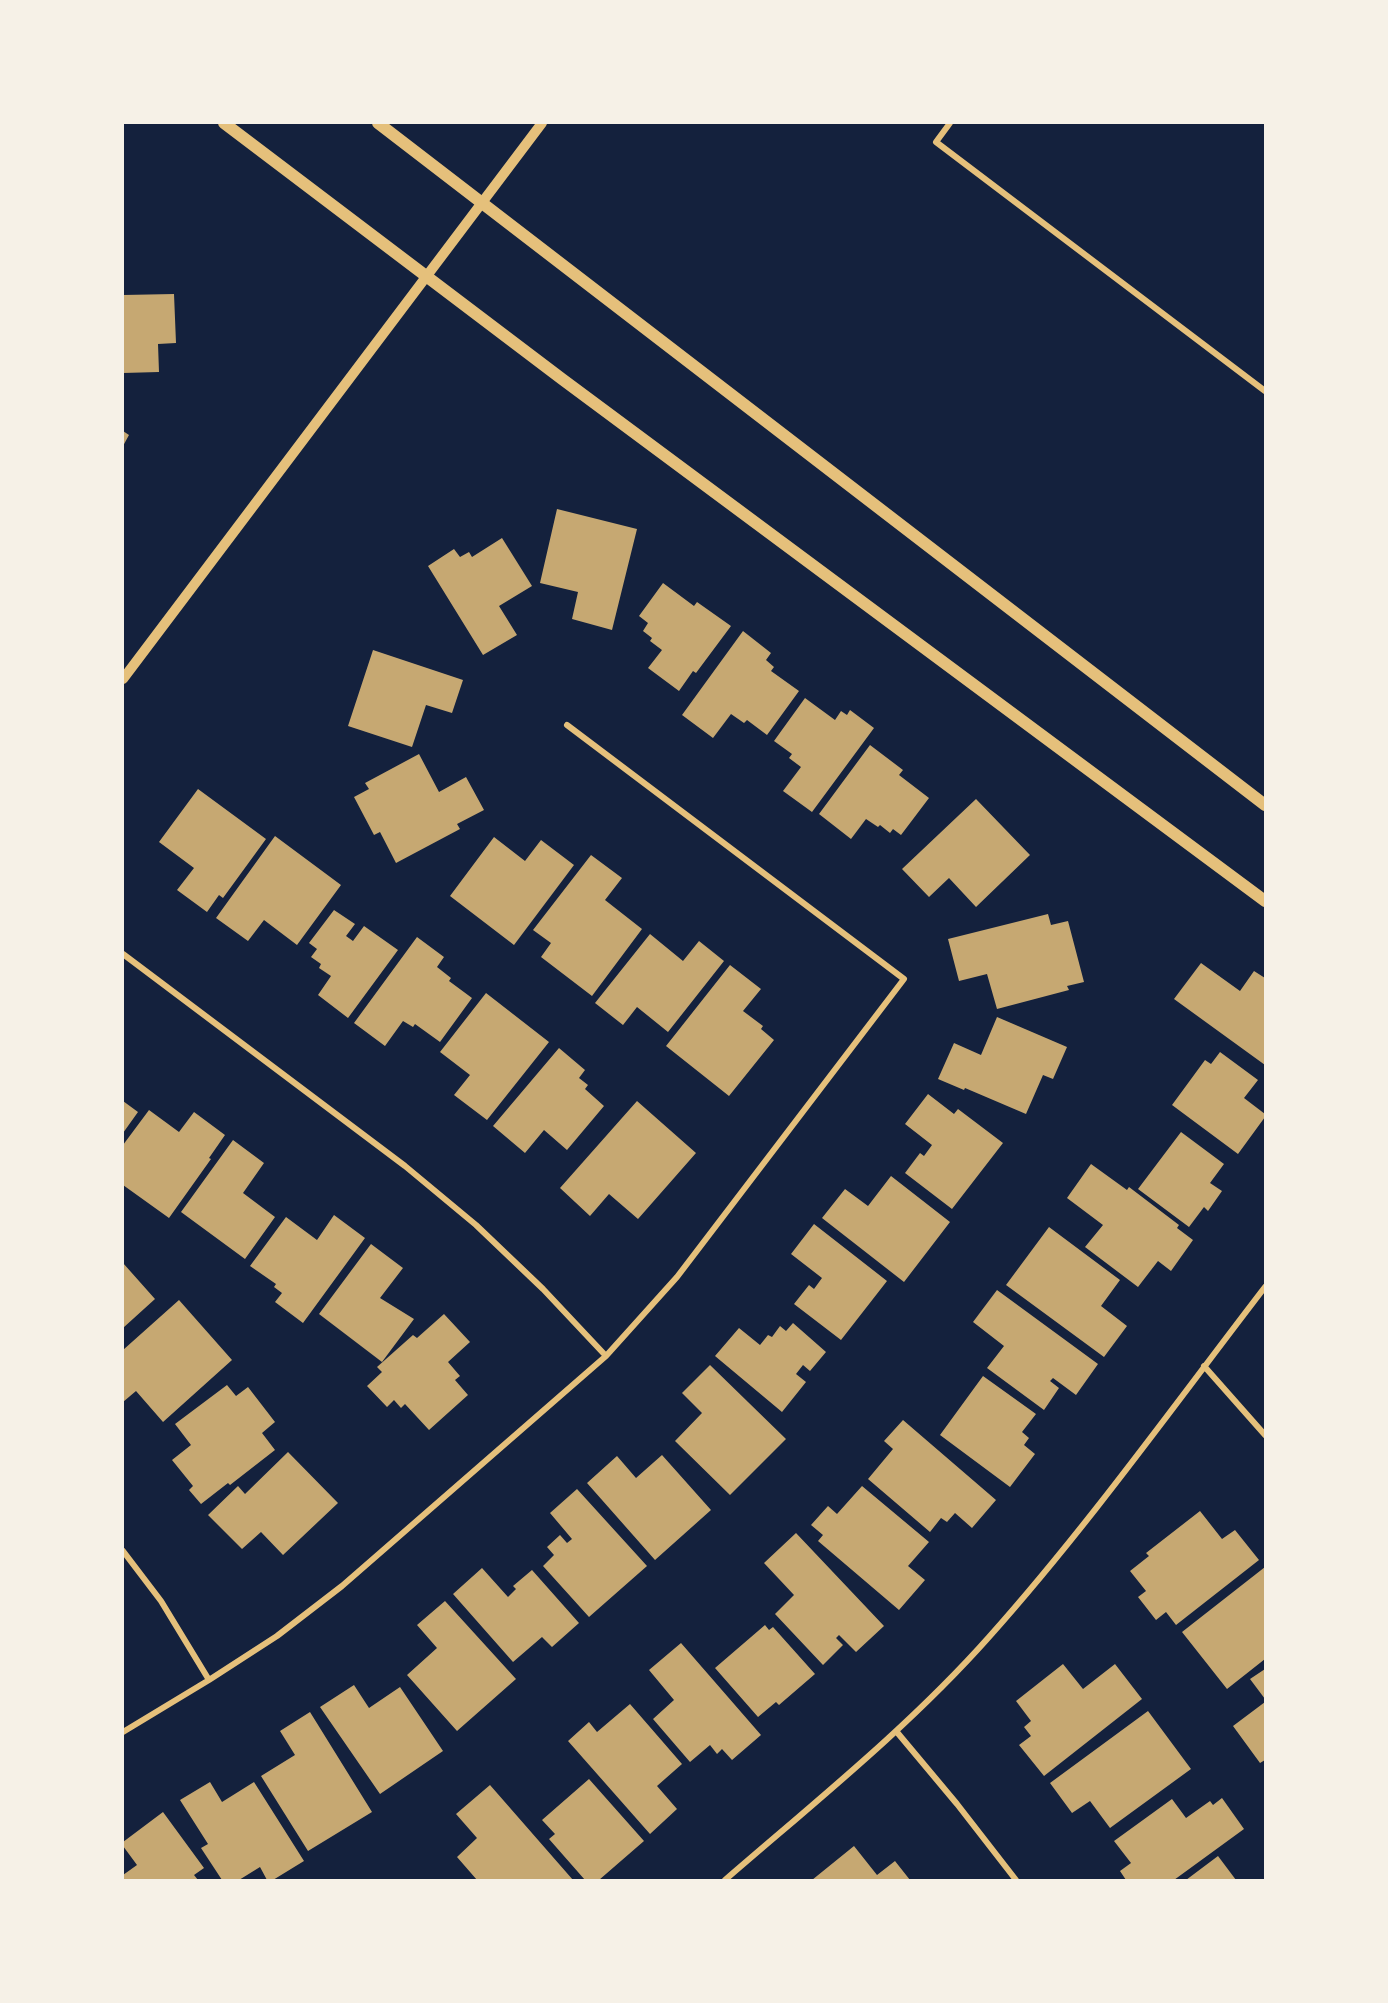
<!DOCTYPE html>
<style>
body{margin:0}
#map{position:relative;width:1388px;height:2003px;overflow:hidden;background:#14213d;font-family:Barlow,sans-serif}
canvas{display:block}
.frame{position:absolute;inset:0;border:124px solid #f6f1e7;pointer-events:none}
</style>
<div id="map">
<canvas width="1388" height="2003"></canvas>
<div class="frame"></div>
</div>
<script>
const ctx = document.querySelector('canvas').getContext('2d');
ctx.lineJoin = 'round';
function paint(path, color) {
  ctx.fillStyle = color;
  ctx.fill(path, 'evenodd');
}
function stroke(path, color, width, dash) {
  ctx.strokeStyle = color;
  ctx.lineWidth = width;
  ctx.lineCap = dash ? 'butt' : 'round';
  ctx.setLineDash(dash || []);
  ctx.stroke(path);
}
paint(new Path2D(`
 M174 294 176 343 158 344 159 372 123 373V295Z
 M123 431 129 435 123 446Z
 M557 509 637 529 612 630 572 619 578 592 540 583Z
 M502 538 532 586 499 606 517 635 483 655 428 566 454 549 460 557 469 552 472 557Z
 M663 583 694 606 697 602 731 626 696 673 693 671 679 691 648 668 662 650 650 641 652 638 643 631 648 623 639 616Z
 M743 631 771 653 766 660 774 667 771 671 799 691 767 735 747 720 744 723 731 714 713 738 682 715Z
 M373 650 463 680 452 713 426 705 412 747 348 726Z
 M805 698 835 720 841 711 847 715 850 710 874 728 812 812 783 791 801 767 789 758 792 754 774 741Z
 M870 745 903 770 899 775 929 798 901 835 893 829 890 833 880 825 878 827 866 819 851 839 819 814Z
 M419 754 439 792 466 777 484 810 457 824 460 829 396 863 380 832 374 835 354 797 369 789 365 783Z
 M198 789 266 839 223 898 219 895 207 912 177 890 194 868 159 842Z
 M976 799 1030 855 976 907 949 878 929 897 902 869Z
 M275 836 341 885 297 945 264 920 248 941 216 918Z
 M494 837 525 861 541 840 574 865 514 945 450 896Z
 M591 855 622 878 605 900 642 929 592 996 541 957 551 943 533 930Z
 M334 910 355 924 346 936 353 941 364 926 398 950 348 1018 318 995 331 976 319 968 321 964 311 957 317 949 309 943Z
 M1048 914 1051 925 1068 921 1084 982 1067 986 1069 990 997 1009 987 974 959 981 948 939Z
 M650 934 683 961 699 941 724 961 668 1032 637 1007 623 1025 595 1003Z
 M417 937 444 957 437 967 451 978 449 981 472 998 440 1042 415 1024 413 1027 403 1021 385 1046 354 1023Z
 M1201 963 1240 991 1254 971 1265 978V1065L1174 999Z
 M730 965 761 989 743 1011 763 1026 761 1029 774 1040 729 1096 666 1046Z
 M486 993 549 1042 487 1120 454 1095 470 1075 440 1052Z
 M997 1017 1067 1047 1053 1079 1043 1075 1026 1114 965 1088 964 1090 938 1079 954 1043 981 1055Z
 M559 1048 585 1070 579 1078 588 1085 585 1089 604 1106 567 1150 544 1130 525 1153 493 1126Z
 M1220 1052 1258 1080 1244 1098 1265 1114V1117L1238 1154 1172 1105 1205 1060 1211 1064Z
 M928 1094 954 1114 958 1109 1003 1143 952 1209 905 1173 920 1153 924 1156 932 1145 905 1124Z
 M123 1101 138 1112 123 1133Z
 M637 1101 696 1153 638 1219 609 1194 590 1216 560 1188Z
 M149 1110 179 1132 194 1112 225 1135 209 1158 211 1159 169 1218 123 1185V1145Z
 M1181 1132 1224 1164 1210 1183 1222 1191 1208 1211 1204 1207 1189 1227 1138 1189Z
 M233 1140 264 1163 243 1193 275 1217 245 1259 181 1212Z
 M1091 1164 1127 1190 1129 1187 1179 1225 1177 1228 1193 1240 1171 1271 1158 1261 1138 1287 1085 1247 1103 1225 1067 1198Z
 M891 1176 950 1222 904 1282 822 1218 845 1189 868 1206Z
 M334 1215 365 1238 303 1323 275 1302 282 1293 274 1287 276 1284 250 1266 286 1217 317 1240Z
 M814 1224 887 1281 841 1340 794 1304 809 1285 814 1289 822 1278 791 1254Z
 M1049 1227 1120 1280 1101 1306 1127 1326 1104 1357 1006 1285Z
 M371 1244 403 1268 380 1298 414 1319 382 1362 319 1314Z
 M123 1263 155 1299 123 1328Z
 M997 1290 1098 1364 1076 1395 1053 1378 1050 1381 1059 1388 1044 1410 987 1368 1004 1346 973 1322Z
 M179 1300 232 1360 163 1422 136 1391 123 1402V1350Z
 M444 1314 470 1342 448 1362 460 1376 455 1380 468 1395 429 1430 405 1404 401 1408 394 1400 387 1407 367 1386 382 1372 377 1367 413 1335 417 1338Z
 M793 1323 826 1352 810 1371 803 1365 796 1374 806 1382 782 1412 715 1356 739 1328 760 1345 768 1335 772 1337 780 1326 786 1331Z
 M710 1365 786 1439 730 1495 675 1441 702 1413 682 1393Z
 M983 1376 1036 1414 1022 1432 1029 1438 1024 1445 1035 1454 1010 1487 940 1435Z
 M227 1385 236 1396 248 1387 275 1422 262 1433 275 1450 230 1485 228 1483 201 1504 189 1490 193 1486 172 1460 191 1445 175 1424Z
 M903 1420 996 1500 972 1528 955 1513 947 1522 941 1518 930 1532 868 1479 893 1449 884 1441Z
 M288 1452 338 1503 283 1555 261 1532 242 1549 208 1515 238 1486 245 1494Z
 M662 1455 711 1510 655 1560 587 1483 617 1456 636 1478Z
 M862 1486 929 1542 908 1566 925 1580 899 1610 818 1541 823 1535 811 1525 828 1506 837 1514Z
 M577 1489 647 1566 589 1617 543 1566 554 1555 547 1547 560 1535 567 1543 572 1539 550 1513Z
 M1200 1511 1222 1539 1235 1530 1259 1560 1176 1625 1166 1612 1156 1620 1138 1597 1146 1591 1130 1571 1149 1556 1146 1553Z
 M796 1533 884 1626 856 1652 839 1635 836 1638 843 1645 823 1665 775 1614 794 1595 764 1563Z
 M1265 1567V1659L1227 1689 1182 1632Z
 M482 1568 508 1597 516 1589 513 1586 532 1570 579 1623 552 1647 542 1637 513 1662 453 1594Z
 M445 1601 516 1679 457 1731 407 1675 437 1648 417 1625Z
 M765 1625 769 1630 773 1627 815 1674 779 1705 776 1702 758 1717 715 1668Z
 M681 1643 761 1735 732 1760 722 1749 717 1754 710 1745 690 1762 653 1719 674 1700 649 1670Z
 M1063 1664 1083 1689 1115 1664 1142 1699 1044 1776 1019 1745 1031 1736 1024 1727 1031 1721 1016 1701Z
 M1265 1669V1699L1250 1679Z
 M354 1685 369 1708 400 1687 443 1751 380 1794 320 1707Z
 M1265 1702V1760L1260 1763 1233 1726Z
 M630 1704 682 1764 657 1786 677 1809 650 1834 568 1741 589 1722 597 1732Z
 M1148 1711 1191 1769 1110 1828 1090 1801 1072 1813 1050 1783Z
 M310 1712 372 1812 308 1851 261 1776 295 1755 280 1731Z
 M589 1779 644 1841 599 1880H585L549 1839 555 1834 542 1820Z
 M210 1782 222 1802 254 1782 304 1861 273 1880H267L260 1867 239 1880H222L201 1848 208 1844 180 1800Z
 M490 1785 573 1880H477L457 1857 477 1838 456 1814Z
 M1222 1798 1244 1829 1174 1880H1126L1120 1871 1131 1863 1114 1841 1172 1799 1186 1818 1210 1801 1213 1805Z
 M163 1812 204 1868 194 1875 198 1880H123V1875L137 1865 123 1846V1842Z
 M854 1846 877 1875 895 1861 910 1880H812Z
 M1218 1856 1236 1880H1186Z`), '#c6a872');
stroke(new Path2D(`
 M950 123 936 142 1265 391
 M123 954 405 1166 476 1225 543 1289 606 1356
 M1204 1366 1265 1435
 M123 1551 161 1601 209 1680
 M896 1731 957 1804 1016 1880
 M123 1732 209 1680 277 1636 342 1586 606 1356 677 1277 904 979 567 725
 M725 1880C815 1802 910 1726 989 1637 1088 1526 1175 1404 1265 1287`), '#e5c07b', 6);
stroke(new Path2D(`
 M123 679 542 123`), '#e5c07b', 10);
stroke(new Path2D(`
 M224 123 562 379 1265 901
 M378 123 1265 805`), '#e5c07b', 12);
</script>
